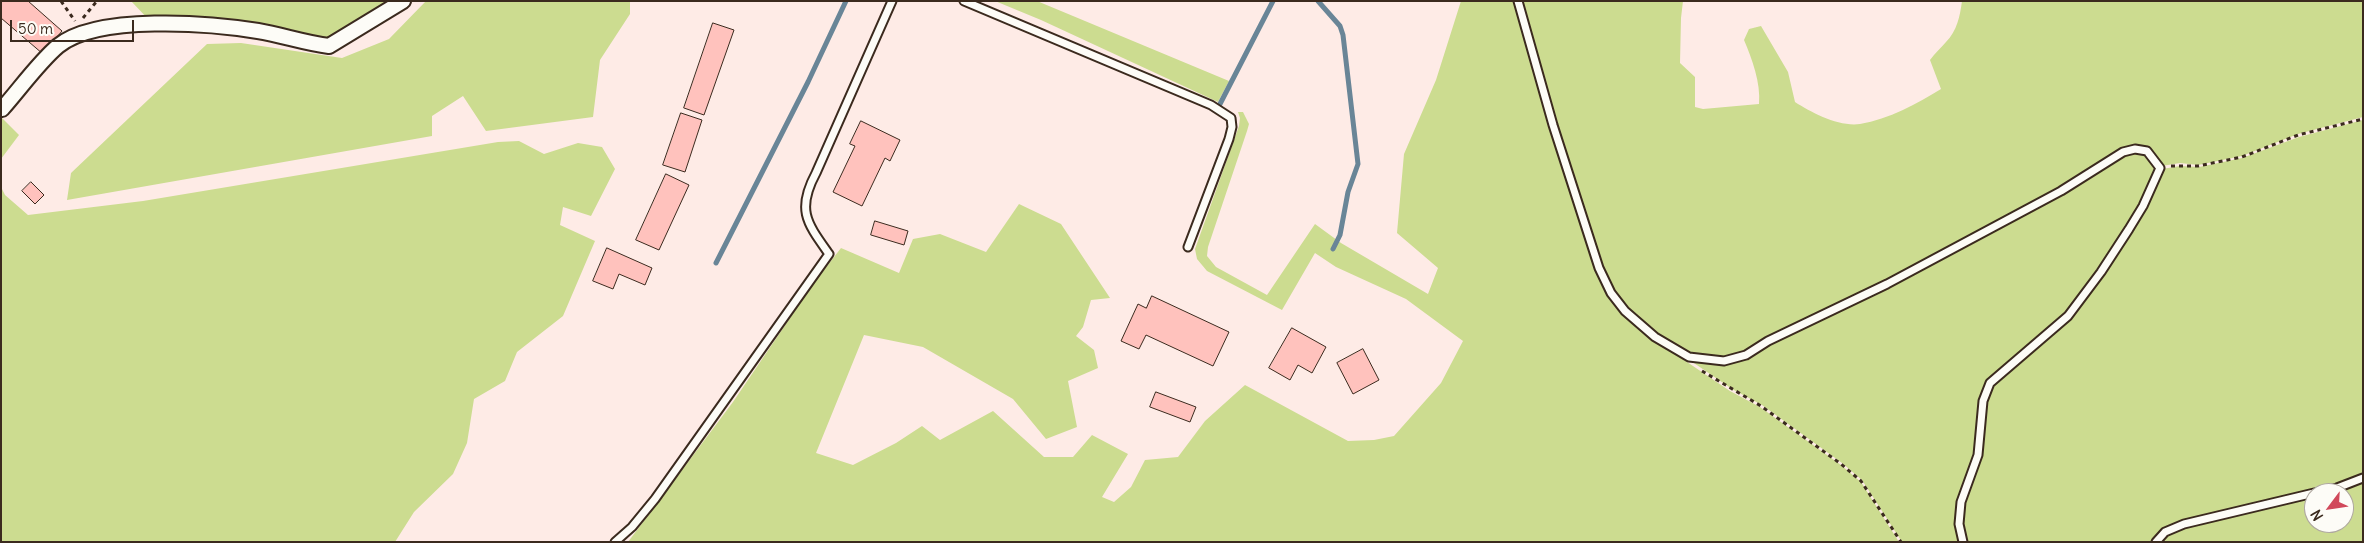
<!DOCTYPE html>
<style>
body{margin:0}
#map{position:relative;width:2364px;height:543px;overflow:hidden;background:#feebe6;font-family:Delius,sans-serif}
canvas{display:block}
.frame{position:absolute;inset:0;border:2px solid #3b2a1e;pointer-events:none}
.north{position:absolute;left:2304px;top:483px;width:50px;height:50px;box-sizing:border-box;background:#fdfcf7;border:1px solid #afa8a0;border-radius:50%;rotate:239deg;font-size:14px;font-weight:700;line-height:20px;text-align:center;color:#3b2a1e}
.north::after{content:'';display:block;margin:auto;width:18px;height:22px;background:#d1495b;clip-path:polygon(50% 0,100% 100%,50% 72%,0 100%)}
.scale{position:absolute;left:10px;top:20px;width:124px;height:22px;box-sizing:border-box;border:2px solid #3b2a1e;border-top:0;padding-left:6px;font-size:15px;line-height:18px;white-space:nowrap;color:#3b2a1e;-webkit-text-stroke:4px #fdfcf7;paint-order:stroke}
</style>
<div id="map">
<canvas width="2364" height="543"></canvas>
<div class="frame"></div>
<div class="north">N</div>
<div class="scale">50 m</div>
</div>
<script>
const ctx = document.querySelector('canvas').getContext('2d');
ctx.lineJoin = 'round';
function paint(path, color) {
  ctx.fillStyle = color;
  ctx.fill(path, 'evenodd');
}
function stroke(path, color, width, dash) {
  ctx.strokeStyle = color;
  ctx.lineWidth = width;
  ctx.lineCap = dash ? 'butt' : 'round';
  ctx.setLineDash(dash || []);
  ctx.stroke(path);
}
paint(new Path2D(`
 M131 1H403L332 39 279 29 149 20Z
 M426 1H630V14L600 60 593 117 486 131 463 96 432 116V136L67 200 71 173 207 44 241 43 342 58 389 39Z
 M995 1H1037L1229 81 1218 102 1041 20Z
 M1461 1H1516L1609 295 1653 339 1730 391 1760 407 1841 465 1861 482 1899 542H628L733 402 813 284 841 248 899 273 913 239 940 234 986 252 1019 204 1061 224 1110 298 1091 300 1083 327 1076 336 1094 350 1098 368 1068 381 1077 427 1046 439 1013 399 923 347 864 335 816 453 853 465 896 443 922 426 940 440 993 411 1044 457H1073L1092 435 1128 454 1102 497 1114 502 1131 487 1145 460 1178 457 1205 421 1245 385 1348 441 1374 440 1394 436 1441 383 1463 341 1406 299 1336 267 1315 253 1282 310 1207 271 1197 259 1195 249 1239 126 1240 118 1238 112H1243L1249 124 1247 131 1208 247 1207 256 1216 267 1267 295 1315 224 1341 243 1428 294 1438 268 1397 233 1404 154 1436 80Z
 M1521 1H1683L1681 18 1680 63 1695 77V107L1703 109 1759 104C1761 83 1752 59 1744 40L1749 29 1761 26 1788 72 1795 102C1812 113 1839 127 1860 124 1889 119 1917 104 1941 89L1930 60C1935 53 1940 49 1946 42 1957 31 1960 16 1962 1H2363V117L2298 134 2242 156 2198 165 2180 163 2162 166 2135 147 1886 282 1745 353C1728 357 1707 361 1689 355 1664 345 1629 316 1614 293 1599 269 1593 238 1585 211 1562 141 1540 72 1521 1Z
 M1 117 19 135 1 159Z
 M2363 120V476L2336 487 2184 523 2154 542H1965L1962 524 1963 502 1971 480 1985 401 1992 384 2053 333 2088 291 2162 169 2180 166 2199 167 2242 158 2299 137Z
 M519 141 544 154 578 143 602 147 615 169 591 216 563 207 560 225 595 241 563 316 517 352 505 381 474 399 467 443 453 474 414 512 395 542H1V187L5 195 28 215 143 201 498 142Z
 M2135 152 2146 153 2157 168 2141 204 2099 270 2066 314 1987 382 1976 454 1966 479 1960 542H1902L1862 480 1842 463 1762 405 1732 389 1688 359 1708 363 1724 364 1769 343 2124 154Z
 M2363 479V542H2158L2165 533 2185 525 2314 495V523H2344V493H2321Z`), '#ccdc90');
stroke(new Path2D(`
 M1318 1 1340 26 1343 35 1358 164 1348 192 1340 235 1333 249
 M1220 104 1273 1
 M716 263 808 82 846 1`), '#698597', 5);
const building = new Path2D(`
 M1 1H28L62 31 43 54 1 18Z
 M713 23 734 30 704 115 684 108Z
 M681 113 702 120 685 172 663 165Z
 M861 121 900 140 890 161 885 158 862 206 833 192 855 146 850 144Z
 M666 174 689 185 659 250 636 240Z
 M31 182 44 195 35 204 22 191Z
 M875 221 908 231 904 245 871 235Z
 M607 248 652 268 645 285 619 274 613 289 593 281Z
 M1152 296 1229 332 1213 366 1146 335 1139 349 1121 341 1138 304 1146 308Z
 M1292 328 1326 347 1312 373 1298 365 1290 380 1269 368Z
 M1363 349 1379 380 1353 394 1337 363Z
 M1156 392 1196 407 1190 422 1150 407Z`);
paint(building, '#ffc2bd');
stroke(building, '#3b2a1e', 1);
const lane = new Path2D(`
 M964 1 1211 105 1231 118 1232 127 1229 139 1188 247
 M1518 1 1553 125 1599 268 1611 293 1625 311 1655 337 1689 357 1724 361 1746 355 1768 341 1887 284 2061 191 2123 152 2135 149 2147 151 2160 168 2143 206 2129 229 2101 272 2068 316 1990 383 1983 401 1978 455 1961 502 1959 524 1963 542
 M2315 493 2337 488 2363 478
 M615 542 632 527 655 499 829 254C807 223 796 210 816 173L892 1
 M2156 542 2165 532 2184 524 2314 493`);
const street = new Path2D(`
 M2 109C19 90 39 62 58 46 97 14 210 23 258 31 282 35 305 43 329 46L403 1`);
stroke(lane, '#3b2a1e', 11);
stroke(street, '#3b2a1e', 18);
stroke(new Path2D(`
 M61 1 75 21
 M83 18 97 1
 M2171 166H2198L2242 157 2298 135 2363 119
 M1702 371 1761 406 1841 464 1861 481 1901 542`), '#3b2a1e', 3, [4, 4]);
stroke(lane, '#fdfcf7', 7);
stroke(street, '#fdfcf7', 14);
</script>
